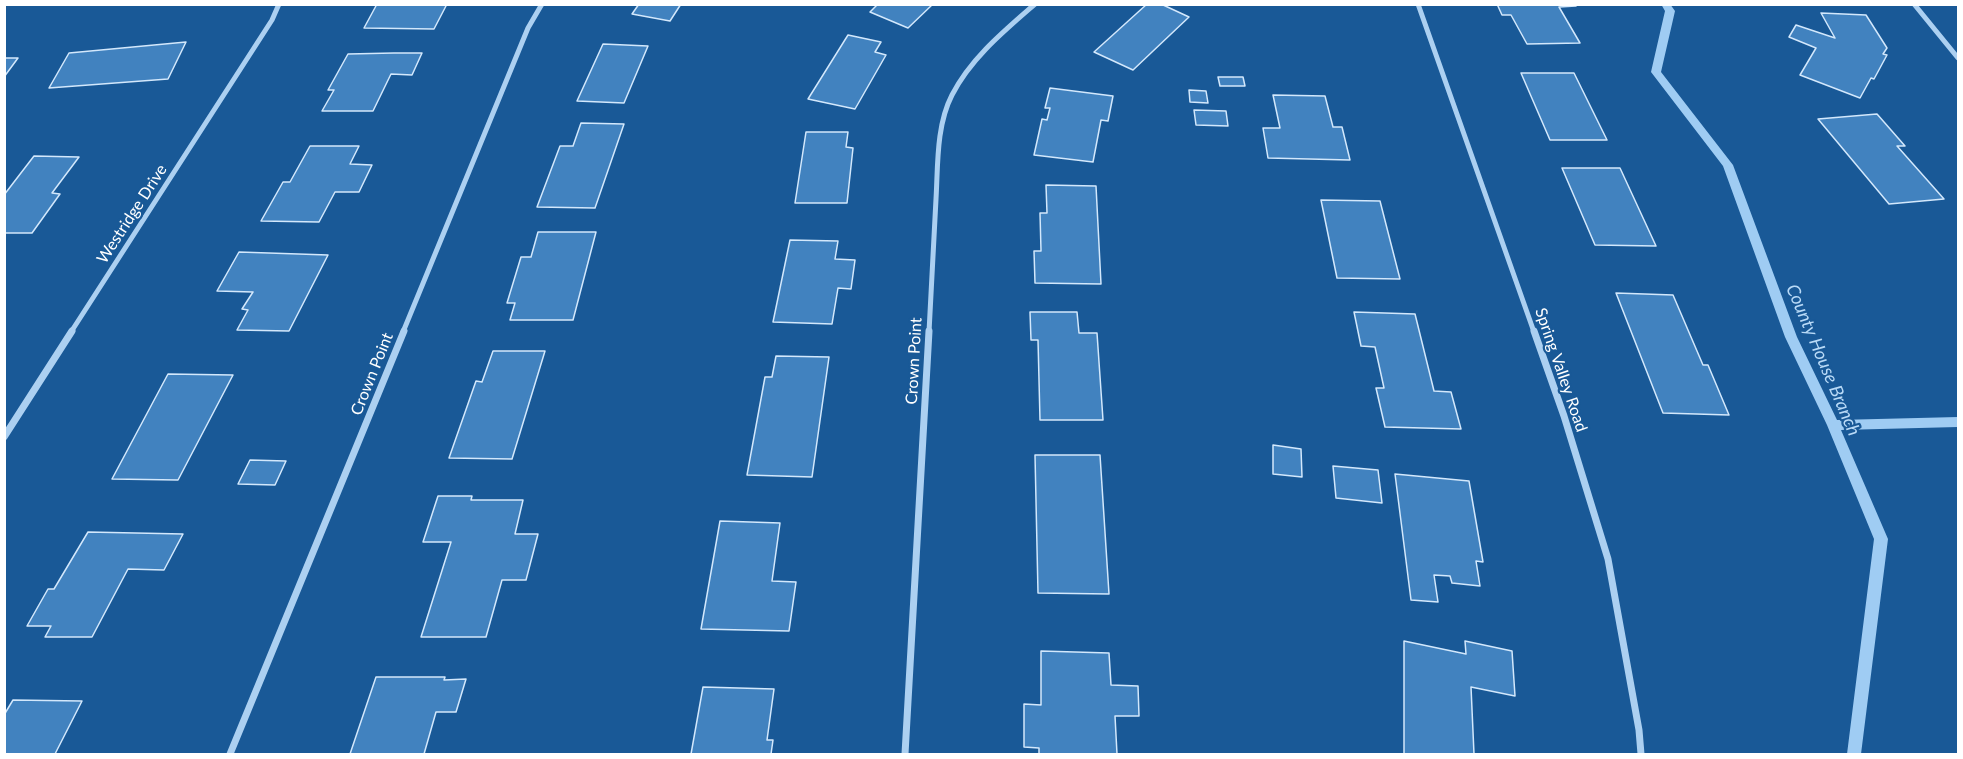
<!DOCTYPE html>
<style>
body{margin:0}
#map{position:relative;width:1963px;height:759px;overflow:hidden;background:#195997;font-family:Lato,sans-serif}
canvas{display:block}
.frame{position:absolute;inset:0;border:6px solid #fff;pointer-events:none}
</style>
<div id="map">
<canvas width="1963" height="759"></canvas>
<div class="frame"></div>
</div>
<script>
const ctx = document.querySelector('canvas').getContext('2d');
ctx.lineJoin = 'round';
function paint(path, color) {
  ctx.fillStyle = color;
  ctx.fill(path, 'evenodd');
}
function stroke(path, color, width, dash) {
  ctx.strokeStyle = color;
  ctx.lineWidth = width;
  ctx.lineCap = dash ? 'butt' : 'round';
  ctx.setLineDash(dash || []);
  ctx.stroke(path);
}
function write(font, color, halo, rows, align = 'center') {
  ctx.font = font + ' Lato,sans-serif';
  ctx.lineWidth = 4.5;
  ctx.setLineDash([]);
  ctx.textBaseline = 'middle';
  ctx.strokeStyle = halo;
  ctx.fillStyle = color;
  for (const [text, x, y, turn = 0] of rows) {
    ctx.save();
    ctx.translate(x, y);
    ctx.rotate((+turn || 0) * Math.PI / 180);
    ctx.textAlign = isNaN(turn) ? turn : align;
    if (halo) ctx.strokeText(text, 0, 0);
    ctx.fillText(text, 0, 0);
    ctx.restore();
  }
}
paint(new Path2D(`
 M1661 4H1670L1675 11 1661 72 1733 165 1797 337 1837 420 1958 417V427L1841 430 1888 539 1861 754H1847L1874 539 1827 425 1785 337 1723 166 1651 72 1665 11Z`), '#9fccf3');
const building = new Path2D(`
 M377 4H447L434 29 364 28Z
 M639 4H681L670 21 632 14Z
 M878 4H933L908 28 870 12Z
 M1147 4H1161L1189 17 1133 70 1094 52Z
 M1497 4H1575L1576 6 1559 7 1580 43 1527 44 1511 15H1502Z
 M1821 13 1866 15 1887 48 1883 54 1887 55 1874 79 1871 78 1860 98 1800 75 1816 48 1789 37 1796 25 1835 38Z
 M848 35 881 42 875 52 886 55 855 109 808 99Z
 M186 42 168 79 49 88 69 53Z
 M603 44 648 46 624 103 577 101Z
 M394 53H422L412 75 391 74 373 111H322L334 90H328L348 54Z
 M4 58H18L4 77Z
 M1521 73H1574L1607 140H1550Z
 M1218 77H1243L1245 86H1220Z
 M1050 88 1113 96 1108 121 1101 120 1093 162 1034 155 1042 119 1047 120 1050 108H1045Z
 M1189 90 1206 91 1208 103 1190 102Z
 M1273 95 1325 96 1333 127H1342L1350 160 1268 158 1263 128H1280Z
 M1194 110 1226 111 1228 126 1196 125Z
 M1877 114 1905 146H1897L1944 199 1889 204 1818 119Z
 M581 123 624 124 595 208 537 207 560 146H573Z
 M806 132H848L846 147 853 148 847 203H795Z
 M310 146H359L350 164 372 165 359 192H335L319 222 261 221 283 182H290Z
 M34 156 79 157 52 193 60 194 32 233H4V195Z
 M1562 168H1620L1656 246 1595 245Z
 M1046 185 1096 186 1101 284 1035 283 1034 251H1041L1040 213H1047Z
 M1321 200 1380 201 1400 279 1337 278Z
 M538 232H596L573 320H510L515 303H507L521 257H531Z
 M790 240 838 241 835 259 855 260 851 289 838 288 832 324 773 322Z
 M239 252 328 255 289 331 237 330 248 310 242 309 253 292 217 291Z
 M1616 293 1673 295 1703 365H1708L1729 415 1663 413Z
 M1030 312H1077L1079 333H1097L1103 420H1040L1038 340H1031Z
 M1354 312 1415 314 1434 391 1451 392 1461 429 1385 427 1376 388H1384L1375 347 1361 346Z
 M493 351H545L512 459 449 458 476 381 482 382Z
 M776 356 829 357 812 477 747 475 765 377H772Z
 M168 374 233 375 178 480 112 479Z
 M1273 445 1301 449 1302 477 1273 474Z
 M1035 455H1100L1109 594 1038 593Z
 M250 460 286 461 275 485 238 484Z
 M1333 466 1378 470 1382 503 1336 498Z
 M1395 474 1469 481 1483 562 1476 561 1480 586 1452 583 1450 576 1434 575 1438 602 1411 600Z
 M438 496H472L471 500H523L515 534H538L526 580H502L486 637H421L451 542H423Z
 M720 521 780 523 772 581 796 582 789 631 701 629Z
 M88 532 183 534 164 570 128 569 92 637H45L51 626H27L48 589H54Z
 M1404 641 1466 654 1465 641 1512 651 1515 696 1471 687 1474 754H1404Z
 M1041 651 1109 653 1111 685 1138 686 1139 716H1115L1117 754H1039V748L1024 747V704L1041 705Z
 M376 677H445L444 680 466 679 456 712H436L424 754H350Z
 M703 687 774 689 767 740H773L771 754H691Z
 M13 700 82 701 55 754H4V715Z`);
paint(building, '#4182bf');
stroke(building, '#d3e8fc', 1.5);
stroke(new Path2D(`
 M1418 4 1534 332
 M1914 4 1958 58
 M71 332 272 20 279 4
 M403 332 528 28 542 4
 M929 332C931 288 934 243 936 199 938 166 936 126 952 95 971 58 1004 31 1035 4`), '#acd0f1', 5);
stroke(new Path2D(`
 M1534 331 1564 416 1608 559 1639 730 1641 754
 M4 437 72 331
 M230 754 404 331
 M905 754 929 331`), '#acd0f1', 7);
write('16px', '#fff', '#195997', [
 ["Westridge Drive",132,214,-57],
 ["Crown Point",914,361,-87],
 ["Spring Valley Road",1561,370,71],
 ["Crown Point",372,374,-68]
]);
write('italic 18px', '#b9daf7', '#195997', [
 ["County House Branch",1823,360,67]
]);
</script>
